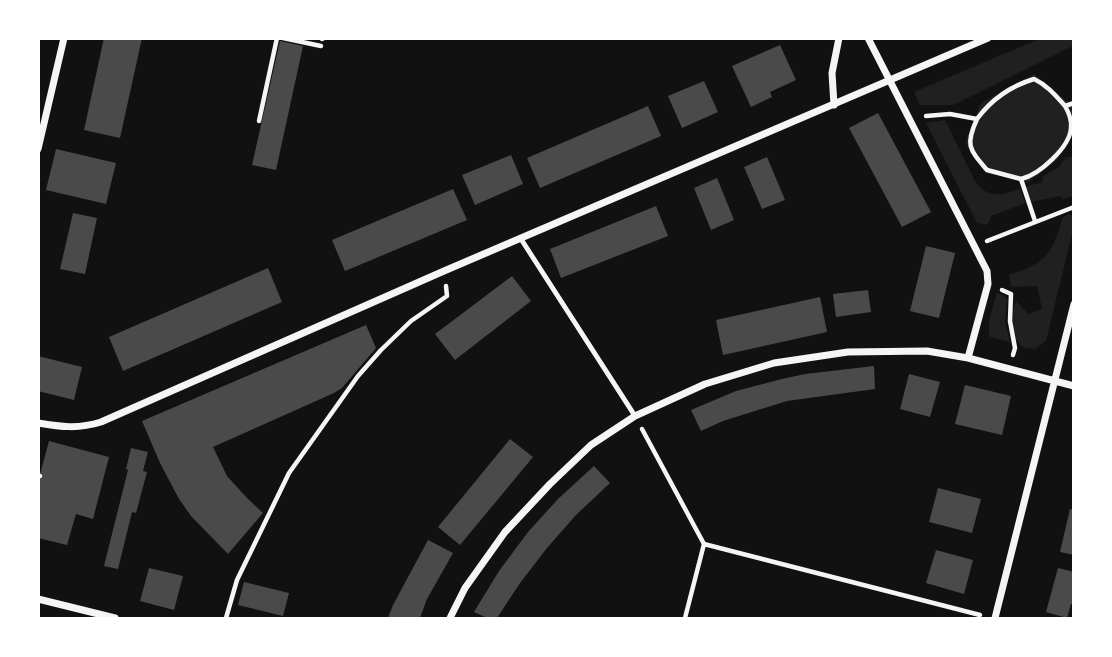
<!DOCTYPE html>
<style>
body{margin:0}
#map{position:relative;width:1112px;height:657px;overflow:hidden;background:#111;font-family:Montserrat,sans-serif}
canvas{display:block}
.frame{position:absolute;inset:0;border:40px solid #fff;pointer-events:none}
</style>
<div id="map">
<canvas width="1112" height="657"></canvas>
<div class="frame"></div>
</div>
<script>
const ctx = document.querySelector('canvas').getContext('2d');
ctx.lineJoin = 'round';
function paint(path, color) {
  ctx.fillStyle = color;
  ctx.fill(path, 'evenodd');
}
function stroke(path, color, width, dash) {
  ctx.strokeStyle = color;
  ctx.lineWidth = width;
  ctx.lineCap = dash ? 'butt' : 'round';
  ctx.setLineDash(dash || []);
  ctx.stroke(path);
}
paint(new Path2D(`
 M1039 39H1073V46L953 105H920L914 92Z
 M1034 74 1073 106V134L1057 160 1028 183 984 172 965 142 981 103Z
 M945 120 975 181C989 200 1000 195 1020 189L1025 203 991 216 990 221 986 225 977 223 926 123Z
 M1073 152V196L1063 199 1061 196 1030 202 1025 187 1042 182 1043 176 1059 167 1066 157H1071Z
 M1068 214 1073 216V230L1046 341 1035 349C1031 348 1026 349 1023 347 1012 342 1011 311 1016 302L1019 304 1028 314 1042 309 1037 286 1011 287 1009 275C1047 262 1051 256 1063 217Z
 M997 293 1003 295 1007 299 1005 321 1010 342 990 337C986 323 993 307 997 293Z`), '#202020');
paint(new Path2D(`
 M104 38H142L120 138 84 130Z
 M280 41 303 46 276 170 252 165Z
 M780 45 796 80 770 92 772 97 751 107 732 66Z
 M704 81 718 112 682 128 668 96Z
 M648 106 661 136 540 188 527 158Z
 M878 113 931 212 902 227 849 128Z
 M56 149 116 163 106 204 46 190Z
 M511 155 523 184 475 205 462 175Z
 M767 157 785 200 762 209 744 167Z
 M717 178 734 220 711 230 694 188Z
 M453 189 467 220 345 271 332 240Z
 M656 206 668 236 561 278 550 249Z
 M73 213 97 218 85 274 60 269Z
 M926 246 955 253 939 318 910 311Z
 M268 268 282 302 123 371 109 337Z
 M512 276 531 301 455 360 435 334Z
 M868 290 871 312 836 317 833 294Z
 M820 297 827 332 723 355 716 320Z
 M366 325 376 348 342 388 334 393 213 447 227 476 247 498 263 513 228 554 191 516 179 499 160 463 142 421Z
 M38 356 82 367 74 400 38 391Z
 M874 366 875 389 787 401 723 421 701 431 691 410 736 391 782 379 805 374Z
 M909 374 940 382 930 417 900 409Z
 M965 385 1011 396 1002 435 955 424Z
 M510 439 533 457 460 545 438 527Z
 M49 441 109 457 93 519 76 514 67 545 38 538V482Z
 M131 448 148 452 143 471 147 472 136 513 132 512 118 569 104 566 128 470 126 469Z
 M594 466 610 483 576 515 547 548 520 583 497 618H487L474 612 499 571 528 532 559 498Z
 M938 488 981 499 972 533 929 522Z
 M1070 509 1074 510V555L1060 552Z
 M428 540 453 553 427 599 420 618H388L393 605Z
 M936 550 973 560 964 594 926 583Z
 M149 568 183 576 174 610 140 601Z
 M1058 568 1074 572V604H1071L1067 618 1046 612Z
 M244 582 289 593 283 616 238 605Z`), '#4a4a4a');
stroke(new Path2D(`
 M283 38 321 46
 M322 39 324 38
 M926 116 950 114 977 119C991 100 1011 86 1034 79 1047 85 1056 96 1065 106L1074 103
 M977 119C965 145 969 149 987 170L1021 179 1035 221
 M259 121 277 38
 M1021 179C1039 175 1070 147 1071 128 1072 121 1069 113 1065 106
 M987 241 1074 207
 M1002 290 1011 294 1010 321 1015 348 1013 355
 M642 429 704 544 980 615
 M38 475 40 476
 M226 618 237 580 289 473 358 376 381 350 411 321 447 296 446 286
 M685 618 704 544`), '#f5f5f5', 4.5);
stroke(new Path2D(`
 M521 239 635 416`), '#f5f5f5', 5);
stroke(new Path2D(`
 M868 38 987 271 988 284 968 358
 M834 105 832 73 839 38
 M38 149 64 38
 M38 423C61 427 79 429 101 422L444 271 988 38
 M38 599 115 618
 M450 618 465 588 505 532 550 484 591 445 635 416 705 384 774 363 848 352 927 351 968 358 1074 386
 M995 618 1074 304`), '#f5f5f5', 7);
</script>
